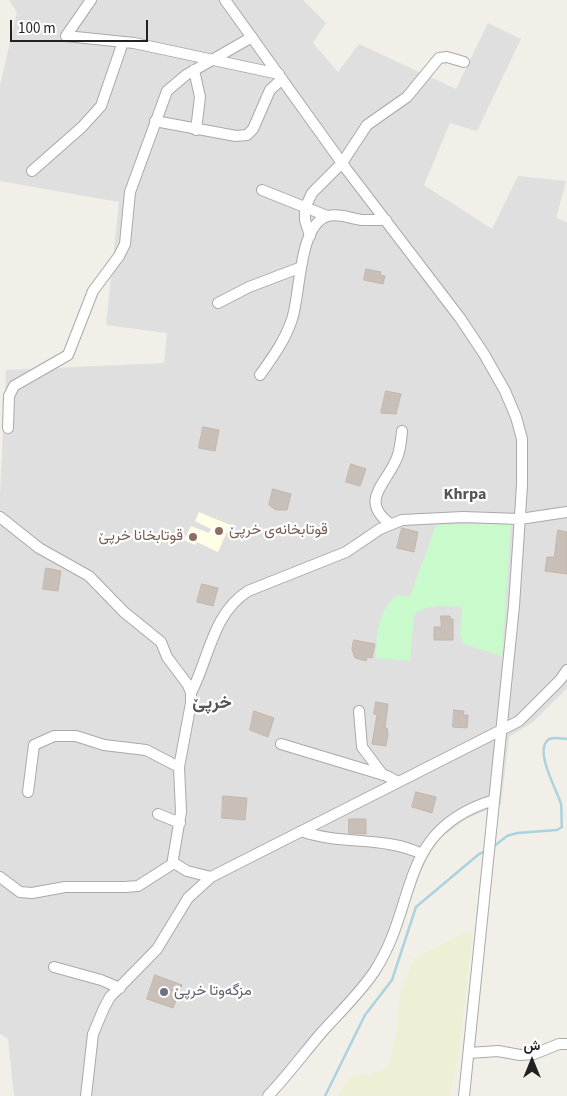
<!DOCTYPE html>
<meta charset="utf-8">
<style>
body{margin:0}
#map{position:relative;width:567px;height:1096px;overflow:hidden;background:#f2efe9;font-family:"Source Sans 3",Vazirmatn,sans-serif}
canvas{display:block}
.north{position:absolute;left:507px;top:1036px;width:50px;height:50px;-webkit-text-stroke:4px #fff;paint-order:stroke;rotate:0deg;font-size:14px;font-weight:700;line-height:20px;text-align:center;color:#222}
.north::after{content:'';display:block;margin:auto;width:18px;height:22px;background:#222;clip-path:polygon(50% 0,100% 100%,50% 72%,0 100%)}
.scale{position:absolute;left:10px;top:20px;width:138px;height:22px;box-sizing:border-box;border:2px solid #222;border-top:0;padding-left:6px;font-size:15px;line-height:18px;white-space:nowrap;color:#222;-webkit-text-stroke:4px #fff;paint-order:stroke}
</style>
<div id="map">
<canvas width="567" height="1096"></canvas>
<div class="north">ش</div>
<div class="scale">100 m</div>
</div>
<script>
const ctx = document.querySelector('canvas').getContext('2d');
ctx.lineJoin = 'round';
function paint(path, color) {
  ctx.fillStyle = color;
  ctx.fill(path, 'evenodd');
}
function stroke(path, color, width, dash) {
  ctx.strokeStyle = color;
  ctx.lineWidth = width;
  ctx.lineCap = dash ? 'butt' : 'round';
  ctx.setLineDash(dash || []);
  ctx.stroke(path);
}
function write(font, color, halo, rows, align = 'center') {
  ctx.font = font + ' "Source Sans 3",Vazirmatn,sans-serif';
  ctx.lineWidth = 4.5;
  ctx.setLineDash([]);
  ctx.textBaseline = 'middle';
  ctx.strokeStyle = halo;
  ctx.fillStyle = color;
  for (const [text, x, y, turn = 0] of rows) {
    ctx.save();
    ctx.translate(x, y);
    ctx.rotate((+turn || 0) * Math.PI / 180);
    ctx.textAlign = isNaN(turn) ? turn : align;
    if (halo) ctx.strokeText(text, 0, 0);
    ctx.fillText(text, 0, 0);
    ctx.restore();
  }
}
paint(new Path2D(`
 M9 0H303L326 23 313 43 338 72 359 44 456 89 488 23 521 39 477 131 450 123 424 185 492 229 518 176 566 181 556 218 567 222V688L533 722 509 737 501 804 466 819 431 845 391 952 376 979 275 1096H14L8 1039 0 1034V495L6 370 164 363 167 333 106 325 119 202 0 181V85L17 12Z`), '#e0dfdf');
paint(new Path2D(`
 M199 512 230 525 218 552 197 542 195 545 184 540 191 526 209 533 211 529 195 521Z`), '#ffffe5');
paint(new Path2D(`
 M467 931 472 932V942L458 1055 450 1096H338L351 1076 371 1074 388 1067 396 1036 399 998 413 959Z`), '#eef0d5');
paint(new Path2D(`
 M511 523 502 656 463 644 460 634 462 607C445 606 427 603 414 615L410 661 376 658C376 634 378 613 395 596H410L436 525Z`), '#c8facc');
stroke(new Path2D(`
 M493 847 507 836 517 833 557 830 562 827C561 820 562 811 561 804 557 790 534 751 548 740 552 736 562 739 567 739
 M325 1096 365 1015 392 980 416 907 479 854 486 851`), '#aad3df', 2.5);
const building = new Path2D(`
 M366 269 381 272 380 275 385 276 383 284 364 280Z
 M386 391 401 394 396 414 381 413Z
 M203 427 219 430 215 451 199 448Z
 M351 464 366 469 360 486 346 482Z
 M273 489 291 494 287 510H276L269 505Z
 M402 528 418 532 414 552 397 548Z
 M558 530 567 532V574L545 571 547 557H554Z
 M46 568 61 571 58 591 43 589Z
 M202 584 218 588 213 606 197 602Z
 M441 616H450V619H453V640H434V627H441Z
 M354 640 375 644 372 658 367 657 366 661 355 658 352 649Z
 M376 702 388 704 385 728H387L388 734 386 746 372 744 377 715 374 714Z
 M454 710 464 711 463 715H468L467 728 453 727Z
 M254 711 274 718 268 737 250 730Z
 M416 792 436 797 432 813 412 807Z
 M223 796 247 798 245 820 222 818Z
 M349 819H366V834L349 833Z
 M155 975 182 985 173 1008 147 999Z`);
paint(building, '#c7bfb8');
stroke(building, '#c4b6ab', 1);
const minor = new Path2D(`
 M91 0 66 36 134 43 279 74
 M225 0 347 170 460 318 484 354 505 391 516 417 522 439V485L514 606 464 1096
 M194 70 200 97 196 130
 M155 121 236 136 247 135 253 129 270 90 282 79
 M32 171 82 127 101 106 123 42
 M262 190 327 216
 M310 236 305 220V208L312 193 342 163 367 125 407 97 439 58 447 57 464 62
 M218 303 249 287 299 268
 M260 375C272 358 284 342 291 322 301 299 297 225 328 216 340 213 351 219 363 220 370 220 378 220 386 220
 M8 428 9 396 14 386 68 355 93 291 119 256 125 244 130 192 167 91 186 75 252 37
 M0 517 39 548 89 576 124 612 161 642 167 657 188 685 191 693V703L179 767 181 812 173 859 174 863 187 871 211 877
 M390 524C360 501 384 486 395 462 400 453 401 442 402 431
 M191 693C209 659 212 614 248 591L346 552 380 529 402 520 463 517 520 519 567 512
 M359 711 362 747 383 775
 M281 744 387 776 398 782
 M28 792 34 745 54 736H76L104 745 146 750 179 767
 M158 814 180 823
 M304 832C343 845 385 836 422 854
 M0 877 20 892 32 893 65 887H125L138 886 174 863
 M54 967 101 980 120 988
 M469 1053 498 1051 520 1055 534 1054 559 1044H567
 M86 1096 93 1034 104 1008 110 997 157 949 188 898 211 877 519 721 560 680 567 670
 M268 1096C287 1076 304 1053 322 1032 340 1012 359 994 374 972 419 904 396 830 494 800`);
stroke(minor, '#a9a9a9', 12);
stroke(minor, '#fff', 10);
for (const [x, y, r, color] of [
 [219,531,5,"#8d6e63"],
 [193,537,5,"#8d6e63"],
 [164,992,5,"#6b7280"]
]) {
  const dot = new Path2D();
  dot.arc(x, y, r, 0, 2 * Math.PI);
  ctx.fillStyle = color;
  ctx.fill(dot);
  stroke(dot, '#fff', 2);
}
write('15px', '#785e54', '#fff', [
 ["قوتابخانەی خرپێ",229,531],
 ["قوتابخانا خرپێ",183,537,"right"]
], 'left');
write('15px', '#5b616d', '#fff', [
 ["مزگەوتا خرپێ",174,992]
], 'left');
write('bold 16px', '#555', '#fff', [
 ["Khrpa",465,495]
]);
write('bold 18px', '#555', '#fff', [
 ["خرپێ",212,704]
]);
</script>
